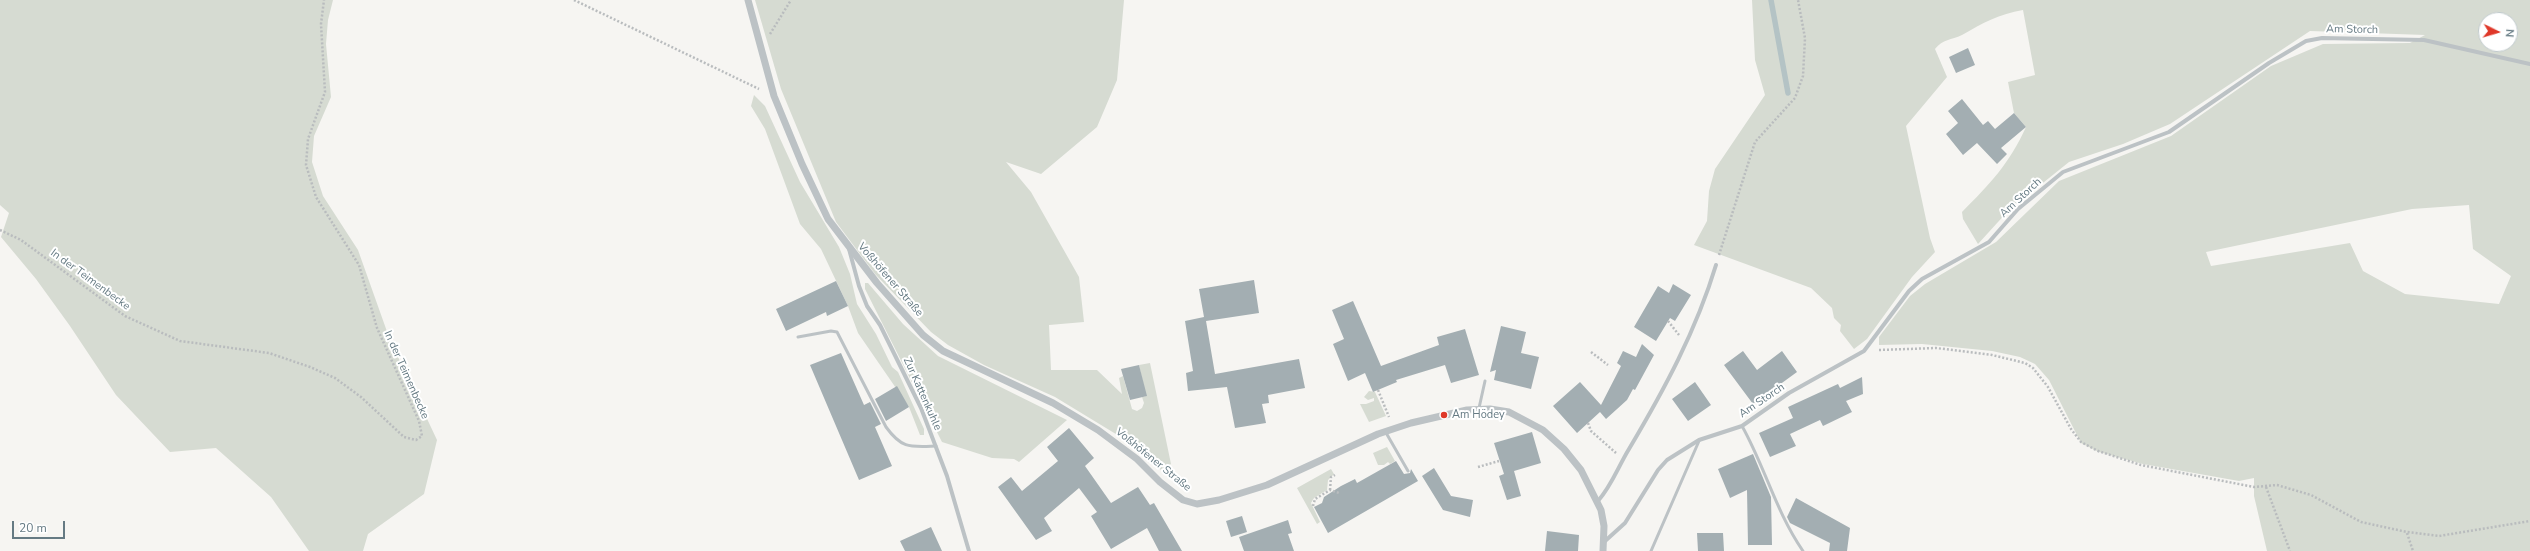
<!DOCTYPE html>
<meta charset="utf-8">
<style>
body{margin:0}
#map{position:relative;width:2530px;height:551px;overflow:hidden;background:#f6f5f2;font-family:"Nunito Sans",sans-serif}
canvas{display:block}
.north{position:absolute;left:2478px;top:12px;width:40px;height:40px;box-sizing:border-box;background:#fff;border:1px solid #c1cacd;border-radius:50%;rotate:95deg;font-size:11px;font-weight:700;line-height:16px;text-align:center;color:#657a83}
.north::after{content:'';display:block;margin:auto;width:14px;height:18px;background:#df3829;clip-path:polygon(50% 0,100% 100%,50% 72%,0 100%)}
.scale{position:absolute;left:12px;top:521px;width:53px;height:18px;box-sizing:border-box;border:2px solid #657a83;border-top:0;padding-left:5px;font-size:12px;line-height:14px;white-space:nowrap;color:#657a83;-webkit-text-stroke:3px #fff;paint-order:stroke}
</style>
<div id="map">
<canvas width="2530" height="551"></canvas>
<div class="north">N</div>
<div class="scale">20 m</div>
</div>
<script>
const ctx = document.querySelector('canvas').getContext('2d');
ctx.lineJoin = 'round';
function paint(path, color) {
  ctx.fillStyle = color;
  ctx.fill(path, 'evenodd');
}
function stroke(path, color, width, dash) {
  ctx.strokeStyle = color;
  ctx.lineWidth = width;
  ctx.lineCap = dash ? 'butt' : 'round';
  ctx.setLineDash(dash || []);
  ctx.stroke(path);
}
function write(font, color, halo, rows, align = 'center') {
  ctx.font = font + ' "Nunito Sans",sans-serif';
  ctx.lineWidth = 4;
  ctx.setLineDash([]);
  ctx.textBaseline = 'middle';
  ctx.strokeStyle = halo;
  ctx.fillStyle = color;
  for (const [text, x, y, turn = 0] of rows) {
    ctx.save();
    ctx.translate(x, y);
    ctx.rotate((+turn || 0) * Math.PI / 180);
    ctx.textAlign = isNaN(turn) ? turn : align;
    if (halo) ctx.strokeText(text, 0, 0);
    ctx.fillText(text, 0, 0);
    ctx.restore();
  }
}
paint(new Path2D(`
 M0 0H333L328 20 326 44 331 97 314 136 312 162 323 196 358 250 390 340 437 440 424 494 368 534 363 551H309L271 497 216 448 170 452 116 395 70 326 36 279 1 237 9 213 0 205Z
 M755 0H1124L1117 80 1097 127 1041 174 1006 162 1031 192 1079 277 1084 322 1049 325 1051 370H1097L1122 394 1119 378 1123 376 1132 409 1137 411 1142 408 1144 403 1142 397 1146 396 1139 365 1150 363 1171 464 1161 470 1129 442 1055 397 984 365 948 345 931 332 875 274 836 222 781 89Z
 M1752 0H2530V551H2267L2254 496V478L2239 481 2143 464 2099 452 2081 443 2049 380 2035 364 2020 357 1992 351 1922 344 1879 345V337L1910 296 1925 284 1996 242 2059 181 2171 136 2271 66 2323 44 2410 43 2425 35 2310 31 2170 124 2123 144 2069 162 2008 211 1978 244 1963 219 1962 212C1990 184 2009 164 2026 127L2014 113 2008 82 2035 75 2023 10C1999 14 1983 23 1962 35 1951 40 1943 39 1935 49L1947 77 1906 126 1930 238 1935 252 1912 277 1867 339 1854 349 1840 331 1841 325 1834 318 1832 308 1811 288 1694 245 1707 221 1709 191 1715 169 1765 95 1755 60ZM2486 20H2510V44H2486ZM2469 205 2473 249 2511 276 2499 304 2405 294 2363 271 2350 243 2211 266 2206 252 2412 209Z
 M754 95 765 106 800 182 839 247 850 274 857 304 876 334 892 367 898 372 924 429V435H920L909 407 858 333 848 306 821 249 800 224 765 129 751 106Z
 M865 283H868L903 324 938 356 1067 420 1019 462 1014 459 992 458 942 442 865 289Z
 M1369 391 1375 392 1386 416 1369 422 1360 404H1366L1374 401V398L1368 400 1364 397Z
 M1387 447 1395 461 1390 464 1388 462 1384 465H1378L1373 453Z
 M1331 469 1334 474 1328 480 1327 490 1314 498 1311 503 1320 522 1317 524 1297 488Z`), '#d6dbd2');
stroke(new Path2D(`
 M1771 0 1788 93`), '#b4c3c5', 5.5);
paint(new Path2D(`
 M1968 48 1975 65 1956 73 1949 57Z
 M1962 99 1983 125 1988 121 1995 129 2014 113 2026 127 2001 148 2007 154 1997 164 1977 143 1963 155 1946 134 1958 123 1948 111Z
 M1254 280 1259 313 1206 321 1215 374 1299 359 1305 388 1268 395 1269 403 1262 404 1266 423 1235 428 1227 387 1188 391 1186 373 1193 371 1185 321 1204 317 1199 289Z
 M836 281 848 306 827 316 826 312 786 331 776 309Z
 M1673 284 1691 295 1675 321 1670 318 1656 341 1634 327 1658 286 1669 293Z
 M1353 301 1381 366 1439 345 1437 337 1465 329 1479 375 1451 383 1445 365 1396 380 1397 382 1373 392 1365 373 1348 381 1333 344 1344 339 1332 310Z
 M1501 326 1526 332 1521 353 1539 357 1531 389 1494 380 1496 370 1490 372Z
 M1642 344 1654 355 1635 390 1633 389 1627 400 1606 419 1600 412 1577 433 1553 406 1580 382 1601 405 1621 366 1617 363 1623 351 1636 357Z
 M1743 351 1757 370 1782 351 1797 372 1753 404 1724 365Z
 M841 353 864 405 870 402 881 424 875 427 892 466 859 480 810 365Z
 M1139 365 1147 396 1130 400 1121 369Z
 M1862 377 1863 394 1846 401 1852 412 1823 426 1820 420 1790 434 1796 446 1770 457 1759 433 1793 418 1788 407 1838 384 1840 388Z
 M1695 382 1711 405 1688 421 1672 399Z
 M897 386 909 407 886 421 875 399Z
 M1069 428 1094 458 1085 466 1111 503 1138 487 1150 505 1154 503 1182 551H1159L1147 528 1111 549 1091 516 1097 512 1079 488 1044 518 1052 531 1036 540 998 487 1011 477 1022 491 1058 461 1047 447Z
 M1532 432 1541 463 1514 471 1521 496 1507 500 1499 476 1504 474 1494 443Z
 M1753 454 1771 497 1772 545H1748L1747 490 1730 498 1718 469Z
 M1396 461 1404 474 1410 473 1411 469 1418 481 1328 533 1314 507 1322 503 1324 497 1341 486 1355 479 1357 483Z
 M1434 468 1451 496 1473 500 1470 517 1443 510 1422 476Z
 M1796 498 1850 528 1847 551H1829L1830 543 1790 523 1787 517Z
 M1242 516 1247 532 1231 537 1226 521Z
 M1288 520 1292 533 1288 534 1294 551H1244L1239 537Z
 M931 527 942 551H905L900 541Z
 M1547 531 1579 535 1578 551H1545Z
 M1697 533H1723L1724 551H1698Z`), '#a3aeb2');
stroke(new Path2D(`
 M574 0 759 89
 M770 34 791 0
 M0 230 21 240 125 316 180 341 269 353 310 367 335 378 361 397 404 437 416 440 422 436 419 421 377 328 359 265 316 197 306 165 308 139 325 92 321 24 324 0
 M1719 255 1755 142 1795 98 1803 76 1805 38 1798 0
 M1668 321 1679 335
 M1879 350 1936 348 1992 355 2025 363 2033 368 2048 387 2071 429 2081 442 2098 451 2141 465 2254 487 2277 485 2311 495 2361 522 2407 532 2439 536 2530 521
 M1591 352 1608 365
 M1378 390 1389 417
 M1588 423 1591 431 1616 453
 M1478 467 1499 461
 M2266 487 2290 551
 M1330 490 1331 477 1335 475
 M1313 506 1315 499 1330 490 1339 493
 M2407 533 2413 551`), '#b9bcbe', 2.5, [2, 2]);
stroke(new Path2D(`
 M798 337 831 331 837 332 886 427C902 449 910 447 936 446
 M1479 408 1485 381
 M1742 426C1765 467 1776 512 1803 551
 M1385 431 1408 471
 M1651 551 1699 441`), '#bcc2c5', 3);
stroke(new Path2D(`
 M849 249 859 286 867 306 880 325 921 408 947 476 969 551
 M1598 501C1612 485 1618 467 1629 449 1664 390 1696 331 1716 265
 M1604 542 1625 523 1658 470 1667 460 1699 440 1742 426 1789 393 1864 351 1909 291 1922 279 1989 242 2018 209 2063 172 2169 132 2269 63 2306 41 2322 38 2424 40 2530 64`), '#bcc2c5', 4);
stroke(new Path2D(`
 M748 0 774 96 802 164 828 219 877 283 923 335 943 351 1053 403 1098 430 1137 459 1160 482 1183 500 1197 504 1219 500 1267 485 1378 434 1411 423 1467 410 1490 409 1509 412 1543 430 1564 449 1581 470 1601 510 1604 526 1603 551`), '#bcc2c5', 7);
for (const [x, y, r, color] of [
 [1444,415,4,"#df3829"]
]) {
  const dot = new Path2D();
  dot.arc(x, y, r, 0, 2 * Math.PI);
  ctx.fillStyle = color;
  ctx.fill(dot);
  stroke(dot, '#fff', 1.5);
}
write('11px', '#657a83', '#fff', [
 ["Am Storch",2352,30,1],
 ["Am Storch",2021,198,-43],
 ["In der Teimenbecke",90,280,36],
 ["Voßhöfener Straße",890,280,49],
 ["In der Teimenbecke",406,375,66],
 ["Zur Kattenkuhle",922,394,66],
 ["Am Storch",1762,401,-34],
 ["Voßhöfener Straße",1153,460,39]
]);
write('11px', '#657a83', '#fff', [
 ["Am Hödey",1452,415]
], 'left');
</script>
